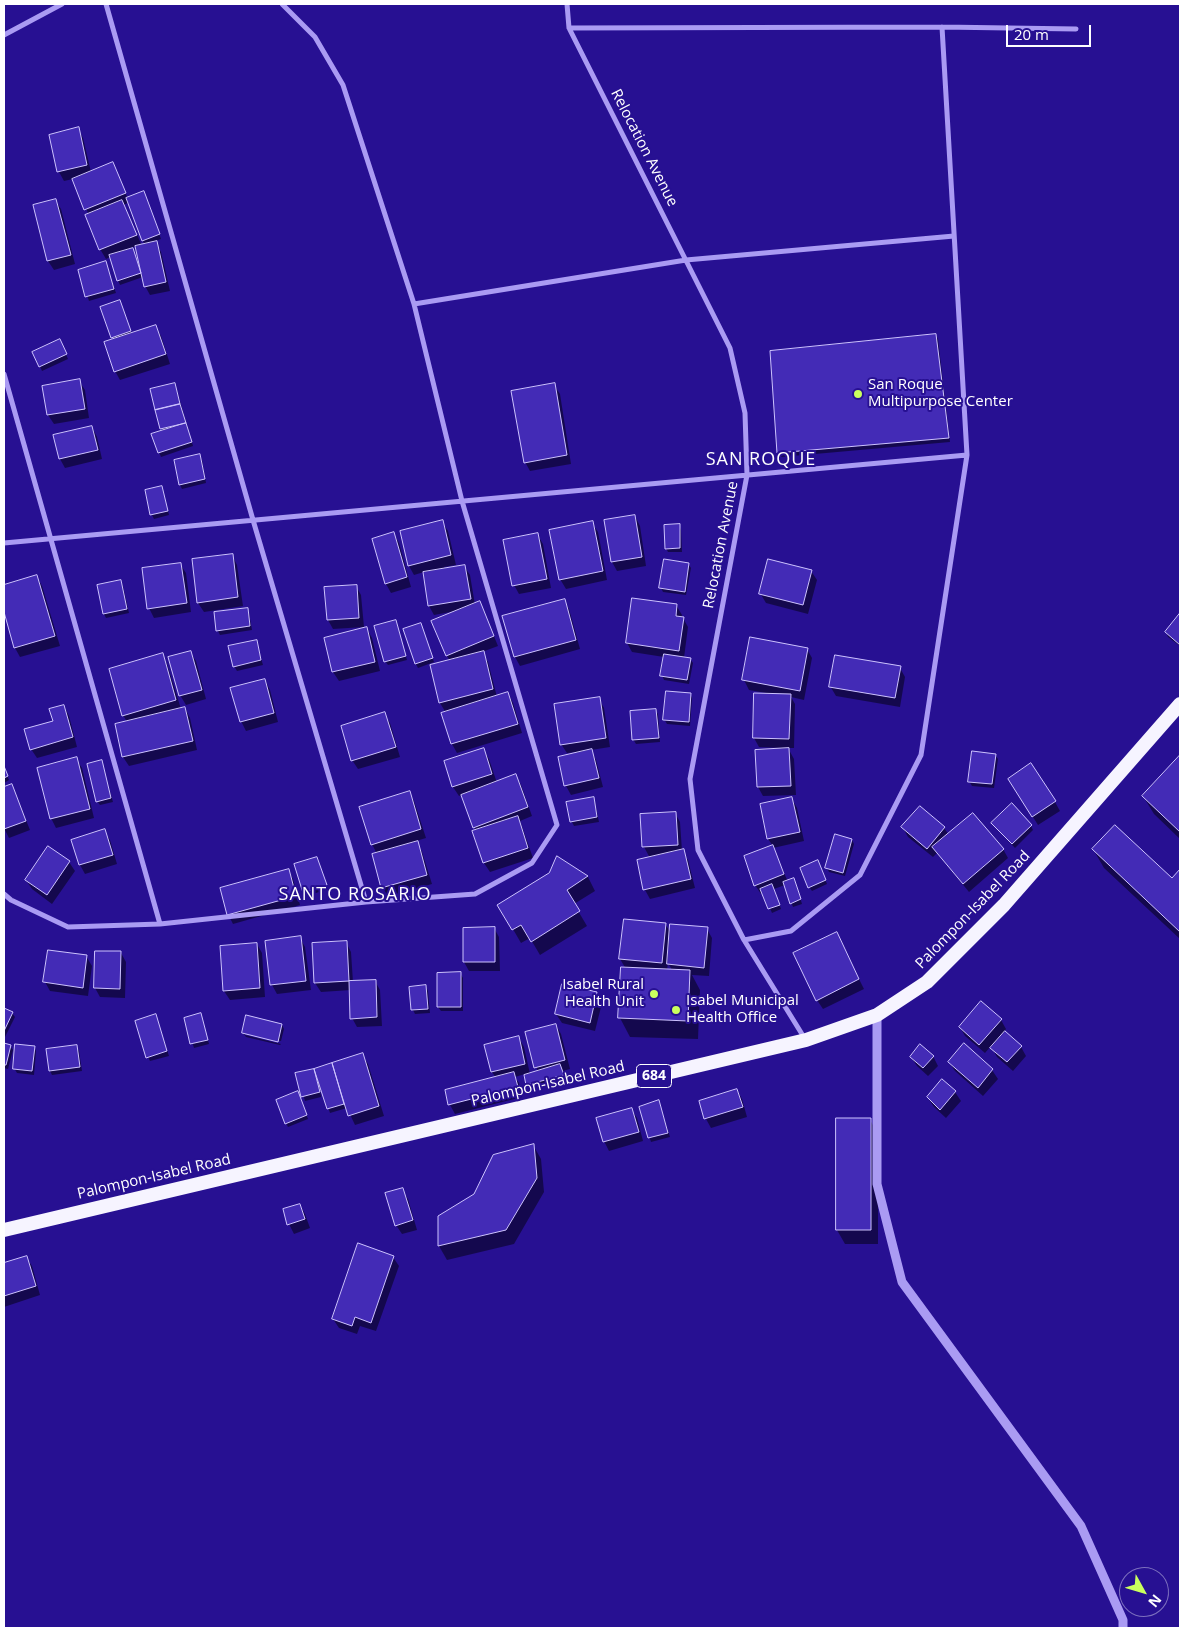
<!DOCTYPE html>
<style>
body{margin:0}
#map{position:relative;width:1184px;height:1632px;overflow:hidden;background:#271092;font-family:"Open Sans",sans-serif}
canvas{display:block}
.frame{position:absolute;inset:0;border:5px solid #fff;pointer-events:none}
.north{position:absolute;left:1119px;top:1567px;width:50px;height:50px;box-sizing:border-box;background:#271092;border:1px solid #7d70be;border-radius:50%;rotate:129deg;font-size:14px;font-weight:700;line-height:20px;text-align:center;color:#fff}
.north::after{content:'';display:block;margin:auto;width:18px;height:22px;background:#caff5e;clip-path:polygon(50% 0,100% 100%,50% 72%,0 100%)}
.scale{position:absolute;left:1006px;top:25px;width:85px;height:22px;box-sizing:border-box;border:2px solid #fff;border-top:0;padding-left:6px;font-size:15px;line-height:18px;white-space:nowrap;color:#fff;-webkit-text-stroke:4px #271092;paint-order:stroke}
</style>
<div id="map">
<canvas width="1184" height="1632"></canvas>
<div class="frame"></div>
<div class="north">N</div>
<div class="scale">20 m</div>
</div>
<script>
const ctx = document.querySelector('canvas').getContext('2d');
ctx.lineJoin = 'round';
function paint(path, color) {
  ctx.fillStyle = color;
  ctx.fill(path, 'evenodd');
}
function stroke(path, color, width, dash) {
  ctx.strokeStyle = color;
  ctx.lineWidth = width;
  ctx.lineCap = dash ? 'butt' : 'round';
  ctx.setLineDash(dash || []);
  ctx.stroke(path);
}
function write(font, color, halo, rows, align = 'center') {
  ctx.font = font + ' "Open Sans",sans-serif';
  ctx.lineWidth = 4;
  ctx.setLineDash([]);
  ctx.textBaseline = 'middle';
  ctx.strokeStyle = halo;
  ctx.fillStyle = color;
  for (const [text, x, y, turn = 0] of rows) {
    ctx.save();
    ctx.translate(x, y);
    ctx.rotate((+turn || 0) * Math.PI / 180);
    ctx.textAlign = isNaN(turn) ? turn : align;
    if (halo) ctx.strokeText(text, 0, 0);
    ctx.fillText(text, 0, 0);
    ctx.restore();
  }
}
paint(new Path2D(`
 M78 129 83 138 91 172 112 163 128 199 146 197 161 239 155 241 161 252 170 291 150 295 145 286 143 277 120 285 118 280 110 257 106 259 100 249 89 215 73 179 64 181 59 172 50 136ZM129 202 143 241 145 245 142 246 124 205ZM136 246 140 263 138 264 131 248Z
 M55 200 61 209 75 264 54 270 48 261 34 206Z
 M106 263 116 293 89 301 79 271Z
 M120 301 132 334 155 326 161 336 170 364 120 380 115 371 114 340 102 307Z
 M936 335 938 339 950 442 781 457 778 453 771 352Z
 M62 345 68 359 42 371 34 353Z
 M79 381 85 390 89 418 54 424 48 415Z
 M175 384 193 446 161 457 159 452 163 432 152 390Z
 M554 385 560 394 571 464 530 471 525 462Z
 M92 427 97 437 102 459 65 468 60 459 54 436Z
 M199 455 202 460 206 483 182 489 180 485Z
 M162 487 169 515 154 519 152 515Z
 M635 516 640 526 646 566 617 571 612 562Z
 M442 522 448 531 456 565 444 567 445 569 464 566 470 575 475 605 484 612 498 646 482 652 488 662 497 697 508 693 513 703 522 733 457 753 452 744 443 714 446 713 440 703 431 666 450 661 447 656 456 611 434 615 429 606 424 572 414 575 409 566Z
 M592 523 598 532 607 580 566 589 560 579Z
 M679 525 681 530 682 552H668L666 548Z
 M394 534 399 543 411 587 391 593 386 584Z
 M537 534 543 544 551 588 519 594 514 585Z
 M232 555 237 565 243 606 204 612 198 603Z
 M180 564 186 573 191 612 154 618 149 608Z
 M688 564 691 568 686 595 663 592 661 588Z
 M811 571 817 580 808 614 766 603 760 593Z
 M37 577 42 586 60 646 20 657 15 648 4 608V586Z
 M121 582 123 586 129 613 106 618 104 614Z
 M356 586 361 595 364 627 333 629 328 620 326 588Z
 M564 600 569 609 580 649 520 666 515 657Z
 M676 605 682 615 681 618H683L688 627 684 658 690 659 693 663 689 684 664 680 662 675 664 657 632 652 627 643Z
 M247 609 249 613 252 630 220 635 218 631Z
 M1180 615V646L1168 637 1166 632Z
 M396 622 407 660 388 665 385 661Z
 M421 625 434 662 418 668 416 664Z
 M367 629 372 638 380 671 339 681 333 672 325 639Z
 M256 641 263 665 237 671 234 666Z
 M807 649 812 658 804 700 791 697 795 704 794 748H788L794 759 796 795 763 796 758 787 781 748 759 747 754 738 766 693 749 690 744 680Z
 M190 652 196 661 206 699 186 705 180 695Z
 M162 655 167 664 181 709 185 708 190 718 197 750 129 766 123 757 116 725 127 722 123 715Z
 M900 668 905 677 900 707 836 696 830 686Z
 M265 680 270 690 278 722 246 731 241 721Z
 M690 694 692 698 690 726 667 724 664 719Z
 M599 699 604 708 610 747 591 750 596 760 603 787 571 795 566 786 577 754V752L567 753 561 744Z
 M64 706 69 716 77 747 37 758 31 749 54 722Z
 M655 710 658 714 660 742 636 744 633 739Z
 M384 714 390 723 400 757 358 769 352 760Z
 M483 749 489 759 497 783 516 776 521 785 532 816 520 821 533 858 490 872 484 863 474 832 476 831 462 795 459 796 453 787Z
 M995 755 998 759 994 788 972 786 969 781Z
 M1180 757V839L1154 814 1143 796Z
 M76 759 82 768 94 818 56 828 51 818Z
 M101 761 113 802 100 805 97 801Z
 M4 768 9 780 4 783Z
 M11 786 16 795 30 830 9 838 4 828V788Z
 M1015 788 1055 802 1060 811 1038 825Z
 M409 792 414 801 426 838 416 841 422 852 432 884 388 896 382 887 377 854 372 844Z
 M593 798 595 803 599 822 574 826 572 822Z
 M792 799 797 808 804 841 773 848 788 882 796 884 802 904 793 907 785 885 774 889 781 909 772 913 763 893 761 894 755 885 773 846 768 839Z
 M920 807 944 828 949 835 1003 849 1008 858 969 892 937 853 933 857 908 837 903 828Z
 M675 813 680 822 682 851 688 860 695 888 650 899 645 890 638 861 650 858 644 847 642 815Z
 M1031 826 1033 830 1015 848 995 827Z
 M104 831 110 840 117 864 85 874 80 865Z
 M852 840 854 844 845 876 829 872 827 868Z
 M48 848 69 862 75 871 52 904 32 889 26 880Z
 M1093 849 1172 880 1180 871V939L1104 868Z
 M317 858 328 889 307 896 304 892Z
 M558 858 588 877 595 891 574 904 587 926 540 955 530 938 521 943 499 905 550 874Z
 M820 866 827 884 812 891 809 887Z
 M288 870 293 879 300 905 233 924 228 914Z
 M665 924 671 933 707 929 712 938 709 976 692 975 700 990 698 1039 630 1037 620 1018 622 969H626L620 959ZM668 963 672 970H667Z
 M494 928 499 937 500 971H469L464 962Z
 M300 938 305 947 311 990 277 994 272 985Z
 M346 942 351 952 353 982 375 981 380 990 382 1026 357 1027 352 1018 351 990 321 992 315 983Z
 M841 943 864 989 823 1009 817 1000Z
 M257 944 262 953 265 997 230 1000 224 991Z
 M121 953 126 962 125 998 100 997 95 988Z
 M86 956 92 966 88 996 50 991 45 982Z
 M460 973 463 978V1011H441L438 1007Z
 M426 986 428 991 430 1013 415 1014 413 1010Z
 M597 994 602 1003 595 1031 562 1023 556 1014Z
 M4 1009 12 1013 15 1017 4 1039Z
 M201 1015 209 1044 194 1048 185 1019Z
 M156 1016 169 1056 150 1061 148 1057Z
 M247 1016 282 1025 284 1029 281 1041 245 1032V1035L281 1044 280 1045 246 1037 243 1033Z
 M1001 1020 1006 1029 1004 1032 1021 1047 1026 1056 1013 1071 997 1057 991 1046 985 1053 965 1036 960 1027Z
 M556 1025 561 1034 570 1069 563 1071 565 1079 530 1089 525 1074 515 1077 519 1083 522 1097 455 1114 450 1105 496 1078 492 1072 519 1038 524 1047 530 1074 538 1072 526 1033Z
 M4 1045 10 1046 13 1050 8 1069 4 1068Z
 M964 1045 992 1070 998 1079 983 1096 955 1071 949 1062Z
 M76 1046 79 1051 82 1071 52 1075 50 1071Z
 M34 1047 36 1051 34 1075 17 1073 14 1068Z
 M362 1055 368 1064 384 1116 355 1125 347 1108 330 1113 322 1089 320 1090 321 1097 305 1101 297 1074Z
 M933 1056 938 1066 928 1076 917 1066 911 1057Z
 M942 1081 955 1092 961 1101 946 1118 934 1107 928 1098Z
 M737 1090 742 1099 747 1117 711 1128 706 1119 700 1102Z
 M300 1097 308 1119 288 1127 286 1123Z
 M659 1102 670 1137 651 1142 640 1107Z
 M631 1109 637 1118 643 1141 609 1151 604 1141Z
 M870 1120 878 1134V1244H845L837 1230Z
 M533 1145 541 1159 544 1192 514 1244 447 1260 439 1246V1217L475 1195Z
 M402 1190 408 1199 417 1230 402 1234 396 1225Z
 M300 1205 305 1214 310 1228 294 1234 289 1224Z
 M26 1257 32 1266 40 1295 4 1307V1264Z
 M393 1257 399 1266 376 1331 360 1326 357 1334 339 1328 333 1319Z`), '#0007');
const building = new Path2D(`
 M79 127 87 165 57 172 49 135Z
 M113 162 126 193 84 210 72 179Z
 M144 191 160 234 142 241 126 198Z
 M56 199 71 255 47 261 33 205Z
 M122 200 137 235 99 250 85 215Z
 M157 241 166 282 144 287 135 246Z
 M133 248 141 273 117 281 109 255Z
 M106 261 114 289 85 297 78 270Z
 M120 300 131 331 111 338 100 307Z
 M156 325 166 354 114 372 104 342Z
 M936 334 949 438 777 453 770 351Z
 M60 339 67 354 39 367 32 352Z
 M80 379 85 409 47 415 42 386Z
 M175 383 180 404 155 410 150 389Z
 M555 383 567 455 524 463 511 391Z
 M180 404 186 423 160 429 155 410Z
 M186 423 192 442 158 453 151 434Z
 M92 426 98 450 59 459 53 435Z
 M200 454 205 479 179 485 174 460Z
 M162 486 168 511 150 515 145 490Z
 M635 515 642 557 611 562 604 520Z
 M443 520 451 555 408 566 400 531Z
 M593 521 603 571 559 580 549 530Z
 M680 524V548L665 549 664 525Z
 M394 532 407 577 385 584 372 539Z
 M538 533 547 579 512 586 503 540Z
 M233 554 238 597 197 603 192 559Z
 M664 559 689 563 685 592 659 588Z
 M768 559 812 570 803 605 759 594Z
 M181 563 187 603 147 609 142 568Z
 M465 565 471 599 428 606 423 572Z
 M37 575 55 636 14 648 4 612V585Z
 M121 580 127 609 103 614 97 585Z
 M357 585 359 618 327 620 324 587Z
 M632 598 677 604 676 616 684 617 679 651 626 643Z
 M565 599 576 640 514 657 502 616Z
 M480 601 494 636 446 656 431 621Z
 M248 608 250 626 216 631 214 612Z
 M1180 613V645L1165 632Z
 M396 620 406 656 384 662 374 626Z
 M421 623 433 658 415 664 403 629Z
 M367 627 375 662 332 672 324 638Z
 M750 637 808 648 800 691 742 680Z
 M257 640 261 660 233 667 228 646Z
 M191 651 202 690 179 696 168 657Z
 M484 651 493 689 439 703 430 665Z
 M163 653 176 700 122 716 109 669Z
 M664 654 691 658 687 680 660 676Z
 M835 655 901 666 895 698 829 687Z
 M265 679 274 713 240 722 230 688Z
 M666 691 691 693 689 722 663 720Z
 M508 692 518 724 451 744 441 713Z
 M754 693 791 694 789 739 753 738Z
 M600 697 606 738 560 745 554 704Z
 M64 705 73 737 30 750 24 729 53 721 49 709Z
 M185 707 193 741 122 757 115 724Z
 M656 709 659 738 632 740 630 711Z
 M385 712 396 747 351 761 341 726Z
 M484 748 492 774 452 787 444 761Z
 M789 748 791 786 757 787 755 750Z
 M592 749 599 778 564 786 558 757Z
 M972 751 996 754 992 784 968 782Z
 M1180 755V832L1142 796Z
 M77 757 90 809 50 819 37 768Z
 M102 760 111 798 96 802 87 764Z
 M1031 763 1056 801 1032 817 1008 779Z
 M4 766 8 776 4 778Z
 M516 774 528 807 473 828 461 795Z
 M12 784 26 821 4 829V787Z
 M410 791 421 829 371 845 359 807Z
 M594 797 597 817 570 822 566 802Z
 M792 797 800 832 767 839 760 804Z
 M1012 803 1032 825 1012 844 991 823Z
 M920 806 945 827 927 849 901 827Z
 M676 812 678 845 642 847 640 814Z
 M973 813 1004 849 963 884 932 847Z
 M518 816 528 848 483 863 472 831Z
 M1115 825 1172 878 1180 869V932L1092 849Z
 M105 829 113 855 79 865 71 840Z
 M835 834 852 839 843 873 825 868Z
 M418 841 427 875 381 888 372 854Z
 M773 845 784 874 754 886 744 856Z
 M48 846 70 861 47 895 25 880Z
 M684 849 691 879 643 890 637 860Z
 M557 856 588 876 567 890 580 911 531 942 521 925 512 930 497 905 549 873Z
 M317 857 327 885 303 893 294 864Z
 M818 860 826 880 808 888 800 868Z
 M289 869 296 896 227 915 220 888Z
 M794 878 801 899 790 904 783 882Z
 M772 884 780 905 768 909 760 889Z
 M624 919 666 923 662 963 619 959Z
 M670 924 708 927 704 968 667 964Z
 M495 927V962H463V928Z
 M837 932 859 979 816 1001 793 953Z
 M301 936 306 981 270 985 265 941Z
 M347 941 349 981 314 983 312 943Z
 M257 943 260 988 223 991 220 946Z
 M48 950 87 955 83 988 43 982Z
 M95 951H121L120 989 94 988Z
 M621 967 690 970 688 1021 618 1018Z
 M461 972V1007H437V973Z
 M376 980 377 1017 350 1019 349 981Z
 M562 984 597 992 590 1023 555 1014Z
 M426 985 428 1009 411 1010 409 987Z
 M981 1001 1002 1019 979 1045 959 1027Z
 M4 1008 13 1012 4 1031Z
 M201 1013 208 1040 190 1044 184 1018Z
 M156 1014 167 1051 146 1058 135 1021Z
 M246 1015 282 1024 278 1042 242 1033Z
 M556 1024 565 1060 534 1068 525 1032Z
 M1005 1031 1022 1046 1007 1062 990 1048Z
 M519 1036 525 1064 491 1072 484 1045Z
 M4 1043 11 1045 6 1065H4Z
 M964 1043 993 1069 978 1088 948 1062Z
 M15 1044 35 1046 32 1071 13 1069Z
 M920 1044 934 1056 923 1068 910 1057Z
 M77 1045 80 1067 49 1071 46 1049Z
 M363 1053 379 1106 348 1116 332 1063Z
 M332 1063 344 1104 327 1109 314 1069Z
 M560 1064 564 1075 526 1085 524 1075Z
 M314 1069 320 1092 301 1097 295 1073Z
 M514 1072 518 1087 448 1105 445 1090Z
 M942 1079 956 1091 940 1110 927 1097Z
 M737 1089 743 1107 704 1119 699 1101Z
 M298 1091 307 1115 285 1124 276 1100Z
 M659 1100 668 1133 648 1138 639 1107Z
 M632 1108 639 1132 603 1142 596 1118Z
 M836 1118H871V1230H836Z
 M534 1144 537 1178 506 1230 438 1246V1216L474 1194 493 1155Z
 M403 1188 413 1220 395 1226 385 1193Z
 M300 1204 305 1219 287 1225 283 1209Z
 M358 1243 394 1256 371 1323 355 1317 352 1326 332 1319Z
 M27 1256 36 1286 4 1296V1263Z`);
paint(building, '#432bb6');
stroke(building, '#cdc3fe', 1);
stroke(new Path2D(`
 M106 4 253 520 366 902
 M567 4 569 28 730 348 745 413 747 475 690 779 698 850 744 940 805 1039
 M569 28 942 27 1076 29
 M4 35 62 4
 M414 304 686 260 954 236
 M4 374 160 924
 M4 543 967 455
 M4 894 11 900 68 927 160 924 366 902 475 894 532 863 557 825 462 501 414 304 343 85 315 37 282 4
 M744 940 791 931 860 875 921 755 967 455 942 27`), '#aa9bf3', 5);
stroke(new Path2D(`
 M877 1015V1184L902 1282 1081 1526 1123 1620V1628`), '#aa9bf3', 9);
stroke(new Path2D(`
 M4 1230 806 1040 877 1015 927 982 1004 905 1180 704`), '#f6f4ff', 14);
for (const [x, y, r, color] of [
 [858,394,5,"#caff5e"],
 [654,994,5,"#caff5e"],
 [676,1010,5,"#caff5e"]
]) {
  const dot = new Path2D();
  dot.arc(x, y, r, 0, 2 * Math.PI);
  ctx.fillStyle = color;
  ctx.fill(dot);
  stroke(dot, '#271092', 2);
}
for (const [x, y, w] of [
 [654,1076,35]
]) {
  const box = new Path2D();
  box.roundRect(x - w / 2, y - 11.5, w, 23, 4);
  ctx.fillStyle = '#271092';
  ctx.fill(box);
  stroke(box, '#fff', 1);
}
write('bold 14px', '#fff', null, [
 ["684",654,1076]
]);
write('15px', '#fff', '#271092', [
 ["Relocation Avenue",644,148,63],
 ["Relocation Avenue",721,545,-79],
 ["Palompon-Isabel Road",973,910,-46],
 ["Palompon-Isabel Road",548,1084,-13],
 ["Palompon-Isabel Road",154,1177,-13]
]);
write('15px', '#fff', '#271092', [
 ["San Roque",868,385],
 ["Multipurpose Center",868,402],
 ["Isabel Rural",644,985,"right"],
 ["Health Unit",644,1002,"right"],
 ["Isabel Municipal",686,1001],
 ["Health Office",686,1018]
], 'left');
ctx.letterSpacing = '1px';
write('18px', '#fff', '#271092', [
 ["SAN ROQUE",761,460],
 ["SANTO ROSARIO",355,895]
]);
ctx.letterSpacing = '0px';
</script>
